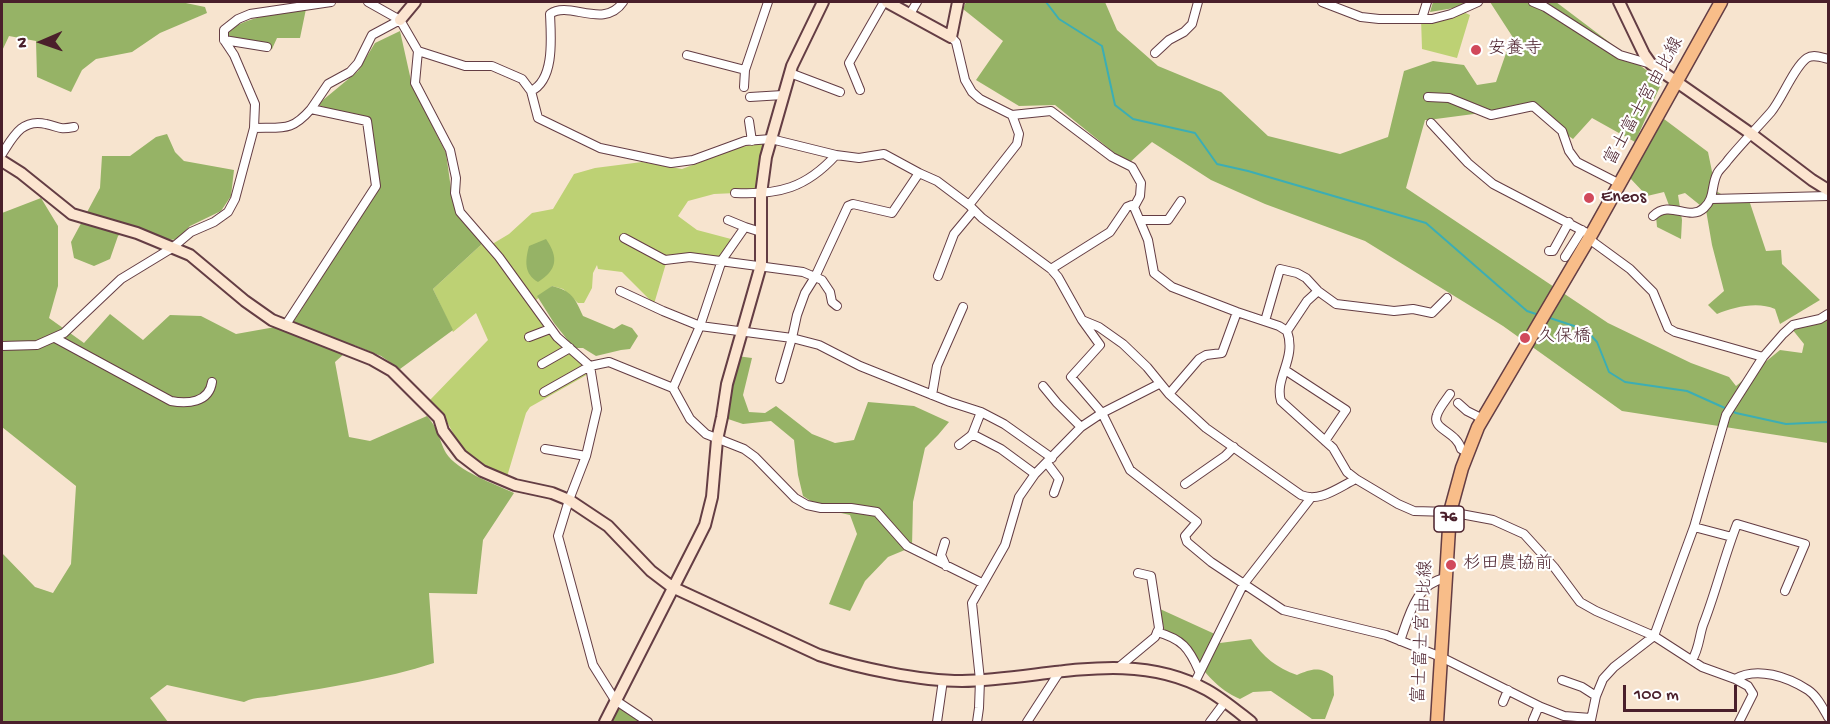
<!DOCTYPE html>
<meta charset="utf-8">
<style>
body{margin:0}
#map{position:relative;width:1830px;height:724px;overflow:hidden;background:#f7e4cf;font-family:"Gochi Hand",sans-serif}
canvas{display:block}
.frame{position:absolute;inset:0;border:3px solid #4a1f2b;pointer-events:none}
.north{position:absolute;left:12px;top:12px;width:60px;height:60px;-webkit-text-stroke:4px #fff;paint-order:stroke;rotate:268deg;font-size:16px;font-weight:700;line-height:24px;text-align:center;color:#4a1f2b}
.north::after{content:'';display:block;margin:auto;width:21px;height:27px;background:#4a1f2b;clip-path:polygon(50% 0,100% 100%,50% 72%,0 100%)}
.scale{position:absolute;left:1623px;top:685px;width:114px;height:27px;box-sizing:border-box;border:3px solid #4a1f2b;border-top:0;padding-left:8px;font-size:18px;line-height:21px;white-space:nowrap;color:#4a1f2b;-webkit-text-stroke:4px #fff;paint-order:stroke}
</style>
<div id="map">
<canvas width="1830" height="724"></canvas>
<div class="frame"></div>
<div class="north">N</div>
<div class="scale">100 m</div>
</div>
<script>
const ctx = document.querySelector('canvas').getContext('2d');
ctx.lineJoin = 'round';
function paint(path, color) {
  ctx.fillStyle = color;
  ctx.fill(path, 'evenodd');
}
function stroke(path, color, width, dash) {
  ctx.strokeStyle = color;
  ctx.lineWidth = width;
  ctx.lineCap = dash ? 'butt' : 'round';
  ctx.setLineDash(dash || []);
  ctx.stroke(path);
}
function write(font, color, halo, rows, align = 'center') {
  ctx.font = font + ' "Gochi Hand","Klee One",sans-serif';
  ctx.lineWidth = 4.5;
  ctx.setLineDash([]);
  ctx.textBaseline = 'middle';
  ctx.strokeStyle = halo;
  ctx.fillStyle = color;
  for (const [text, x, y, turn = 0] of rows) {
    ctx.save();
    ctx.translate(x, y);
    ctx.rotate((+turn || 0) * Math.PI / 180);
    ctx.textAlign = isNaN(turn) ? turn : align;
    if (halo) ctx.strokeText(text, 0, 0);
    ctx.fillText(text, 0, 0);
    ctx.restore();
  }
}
paint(new Path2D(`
 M1461 11 1470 15 1457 58 1422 49 1421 18Z
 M765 143 758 192 714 194 688 201 678 216 697 230 731 239 721 262 667 260 654 304 622 272 598 269 597 265 593 273 592 288 584 303H578L563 289 552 286 535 301 489 246 509 234 532 213 553 209 574 174 595 168 642 162 682 169 741 147Z
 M483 243 541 315 585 359 590 373 530 407 526 413 506 480 465 455 446 420 430 400 488 340 476 313 453 332 433 289Z`), '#bdd174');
paint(new Path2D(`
 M2 2H181L205 7 207 13 160 33 132 52 96 59 82 70 71 92 37 77 36 41 9 36 2 51Z
 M966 2H1105L1117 30 1158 66 1221 92 1268 136 1340 154 1388 137 1404 71 1433 61 1464 65 1477 85 1496 82 1512 36 1490 2 1430 12 1433 2H1556L1662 82 1635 142 1592 118 1573 139 1527 107 1428 120H1425L1406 188 1608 323 1691 363 1729 377 1736 386 1780 350 1802 353 1804 344 1792 329 1828 319V443L1622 411 1503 326 1365 241 1265 204 1211 180 1152 142 1128 164 1055 105 1019 106 976 80 1003 41 963 9Z
 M306 9 300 38H277L272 49 233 43 227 34C241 16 284 13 306 9Z
 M400 31 412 85 446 153 451 189 483 243 433 289 453 330 400 369 381 356 354 345 335 362 349 437 370 441 427 416C440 431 438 438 446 453 457 471 495 484 514 493L483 540 477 594 429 593 434 663C384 679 332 687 280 695 268 698 256 696 244 702L167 685 150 698 168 722H2V553L35 587 53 593 71 564 76 486 2 427V213L41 198 58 226V286L49 318 84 343 110 314 143 340 170 315 201 316 236 334 292 324 379 188 370 120 317 105 358 71 375 43Z
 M1664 119 1708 152 1716 191 1736 203H1750L1766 251 1781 250 1782 264 1820 300 1780 324 1775 309C1758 301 1733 307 1717 314L1708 305 1724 291 1712 245 1706 210 1685 193 1678 195 1682 220 1681 239 1657 227 1656 216 1670 208 1664 192 1647 196 1629 177 1650 134Z
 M167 134 175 152 184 161 234 170 231 196 221 211 190 226 176 240C162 240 145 229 130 225L118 236 110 259 94 266 74 258 71 242 100 188 102 156H130L156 137Z
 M546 239C559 258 557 270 538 282 524 274 525 261 529 246Z
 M552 286C572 291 575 298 583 316L614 329 622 324 632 328 638 336 630 349 621 350 596 356 583 348H574L554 323 537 296Z
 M737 356 752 358 743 395 749 412 765 413 776 406 812 434 835 443 854 440 868 402 914 406 949 422 938 435 925 448 913 502 912 547 888 557 865 581 850 611 829 604 857 534 850 515 823 509 803 496 798 475 794 440 771 421 743 424 722 417Z
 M1160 609 1217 635 1220 643 1251 639C1263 657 1277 668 1297 675 1311 669 1319 666 1333 676L1334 695 1325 719H1312L1271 691 1253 692 1240 699C1217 689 1206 673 1191 655 1185 647 1174 641 1165 634Z
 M615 705 641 722H607Z`), '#96b366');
stroke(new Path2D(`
 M1046 2 1059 19 1102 46 1115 105 1133 119 1195 133 1217 164 1248 171 1426 223 1527 311 1539 315
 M1547 317 1586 330 1597 342 1609 372 1625 382 1687 391 1736 413 1786 424 1828 422`), '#3caeb4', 2);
const street = new Path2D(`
 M368 2 400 20 418 51 415 83 450 150 456 178 455 193 460 212 499 257 557 337 590 366 597 409 586 456 569 500 558 536 593 665 615 700 648 722
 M1322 2 1361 17 1379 19H1432L1451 14 1478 2
 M1533 2 1545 7 1620 55 1651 64
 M910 14 917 2
 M1422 18 1427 2
 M951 37 956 42 965 80 972 92 980 99 1012 115 1019 134 1017 144 969 205 982 218 1051 269 1058 277 1082 320 1099 327 1123 344 1147 367 1169 394 1206 428 1301 495C1320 503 1339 487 1356 479L1398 504 1414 511 1450 512 1493 520 1524 534 1554 567 1580 602 1596 611 1654 636 1702 667 1735 679C1757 666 1788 677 1808 690 1817 696 1823 708 1828 717
 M224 40 267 47
 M418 51 465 66H492L522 79 531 91 538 118 600 148 671 163 693 160 745 141 771 139 836 155 859 158 884 154 919 173
 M1155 53 1169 40 1184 32 1192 24 1198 2
 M687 55 745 70 768 2
 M790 73 840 92
 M744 87 745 70
 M860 90 849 63 884 2
 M531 91C555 80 551 37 550 14 569 0 604 30 623 2
 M750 97 783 95
 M1428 97 1449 98 1491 115 1533 106 1562 131 1569 151 1577 162 1620 184
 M311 109 328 84 350 72 358 63 372 35 400 20
 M1012 115 1051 111 1112 157 1132 167 1141 183 1140 196 1134 207 1148 240 1154 273 1172 287 1237 312 1279 326 1287 331C1297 359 1274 378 1281 401L1333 448 1347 472 1356 479
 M749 121 752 141
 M1431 123 1468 163 1493 184 1591 235
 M254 128C283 127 291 132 311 109L367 121 376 186 285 326
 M2 154C13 137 22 118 46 124 60 127 58 130 74 127
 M735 193C779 195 806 188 836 155
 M1712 199 1828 196
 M1653 216C1670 199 1689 222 1704 208 1715 198 1711 186 1717 174 1719 169 1725 165 1728 160 1742 143 1757 128 1771 112 1782 99 1794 67 1807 58 1813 54 1821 57 1828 59
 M728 220 745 227
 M1140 220H1168L1181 201
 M624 238 665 260 690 257 803 272 822 280 830 292 832 302 837 306
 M1589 239 1630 269 1653 292 1668 328 1675 332 1763 357
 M1549 251H1553L1569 222
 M1565 257 1582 230
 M1051 269 1110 232 1127 207 1132 205 1134 207
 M938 276 954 234 974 210
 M620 291 663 311 700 326 792 338 819 345 860 366 950 402 981 412 1004 424 1052 458
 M1082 320 1100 345 1071 377 1102 413 1130 470 1197 522 1185 536 1187 542 1211 562 1283 610 1386 635 1441 657 1541 707 1564 716 1591 718
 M1265 321 1280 269 1297 273 1306 278 1318 291 1336 304 1394 311 1413 309 1432 313 1447 298
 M1287 331 1307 301 1318 291
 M529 337 550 329
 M55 338 171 401C187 404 209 403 212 382
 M2 346 37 345 64 333 121 279 172 248 191 232 214 222 228 212 235 199 254 128 255 104 234 55 224 40V30L238 19 250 14 331 2
 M542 364 570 348
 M1285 370 1346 410 1325 441
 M780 379 792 338 797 315 805 293 815 277 848 206 853 204 892 213 919 173 937 181 969 205
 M1043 386 1057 403 1081 427
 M673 388 700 326 722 260 745 227 761 232
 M544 392 590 366 609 362 673 388 690 419 706 434 744 449 755 457 795 498 807 505 821 508H851L877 512 907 546 982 583
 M1169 394 1199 359 1206 355 1222 353 1237 312
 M1450 394C1446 400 1439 408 1437 415 1431 429 1457 432 1461 449L1467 452
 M932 395 937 366 963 307
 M1458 403 1467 411 1483 419
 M972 434 1001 449 1035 474
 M959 445 972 435 981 412
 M545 449 586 456
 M1047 463 1059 479 1054 493
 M1185 484 1225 456 1234 447
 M1694 527 1732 537
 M945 542 941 555 946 566
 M1157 632C1182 639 1189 648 1199 671
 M1400 641C1409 616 1416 583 1446 578
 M1692 660C1699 649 1699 637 1703 625 1716 592 1724 557 1737 524L1805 544 1785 591
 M1119 667 1155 637 1159 628 1151 576 1138 573
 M1735 679 1748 686 1753 694 1739 722
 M1562 680 1582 687 1596 696
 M1194 684 1243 585 1310 499
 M1503 702 1508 690
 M1533 720 1539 706
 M1591 720 1596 696 1603 679 1614 667 1654 636 1694 527 1726 415 1763 357 1783 334 1793 325 1820 319 1828 314
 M937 722 943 680
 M977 722 979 708 980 680 972 603 1005 545 1019 497 1035 474 1081 427 1102 413 1159 384
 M1027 722 1060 671
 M1210 722 1225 702`);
const secondary = new Path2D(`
 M887 2 951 37 958 2
 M1619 2 1644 54 1651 64 1750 133 1812 180 1828 190
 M400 20 415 2
 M2 161 21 173 72 214 137 233 190 255 245 301 272 320 371 359 392 371 439 418 443 431 461 455 482 471 515 485 552 493 569 500 608 526 651 571 672 587 819 655C858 668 920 681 962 681 1044 680 1130 647 1207 690 1223 699 1237 711 1251 722
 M605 722 697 541 705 525 712 497 717 440 722 417 727 384 761 265V194L766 157 792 66 823 2`);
const primary = new Path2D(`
 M1437 722 1450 512 1462 468 1478 427 1591 235 1721 2`);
stroke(street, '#643d44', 10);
stroke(secondary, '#643d44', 14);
stroke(primary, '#643d44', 15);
stroke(street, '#fff', 8);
stroke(secondary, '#fce5d0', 10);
stroke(primary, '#f8bd89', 12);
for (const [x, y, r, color] of [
 [1476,50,6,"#d1495b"],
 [1589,198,6,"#d1495b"],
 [1525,338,6,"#d1495b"],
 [1451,565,6,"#d1495b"]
]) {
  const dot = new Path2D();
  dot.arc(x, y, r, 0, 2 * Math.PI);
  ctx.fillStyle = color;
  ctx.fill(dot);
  stroke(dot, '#fff', 2);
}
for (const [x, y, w] of [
 [1449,519,30]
]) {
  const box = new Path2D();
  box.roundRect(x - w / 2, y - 13, w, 26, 4.5);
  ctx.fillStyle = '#fff';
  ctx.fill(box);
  stroke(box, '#4a1f2b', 1.5);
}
write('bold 16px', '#4a1f2b', null, [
 ["76",1449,519]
]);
write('18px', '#4a1f2b', '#fff', [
 ["安養寺",1488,50],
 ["Eneos",1601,198],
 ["久保橋",1537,338],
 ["杉田農協前",1463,565]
], 'left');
write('18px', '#4a1f2b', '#fff', [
 ["富士富士宮由比線",1645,102,-61],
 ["富士富士宮由比線",1424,632,-87]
]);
</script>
